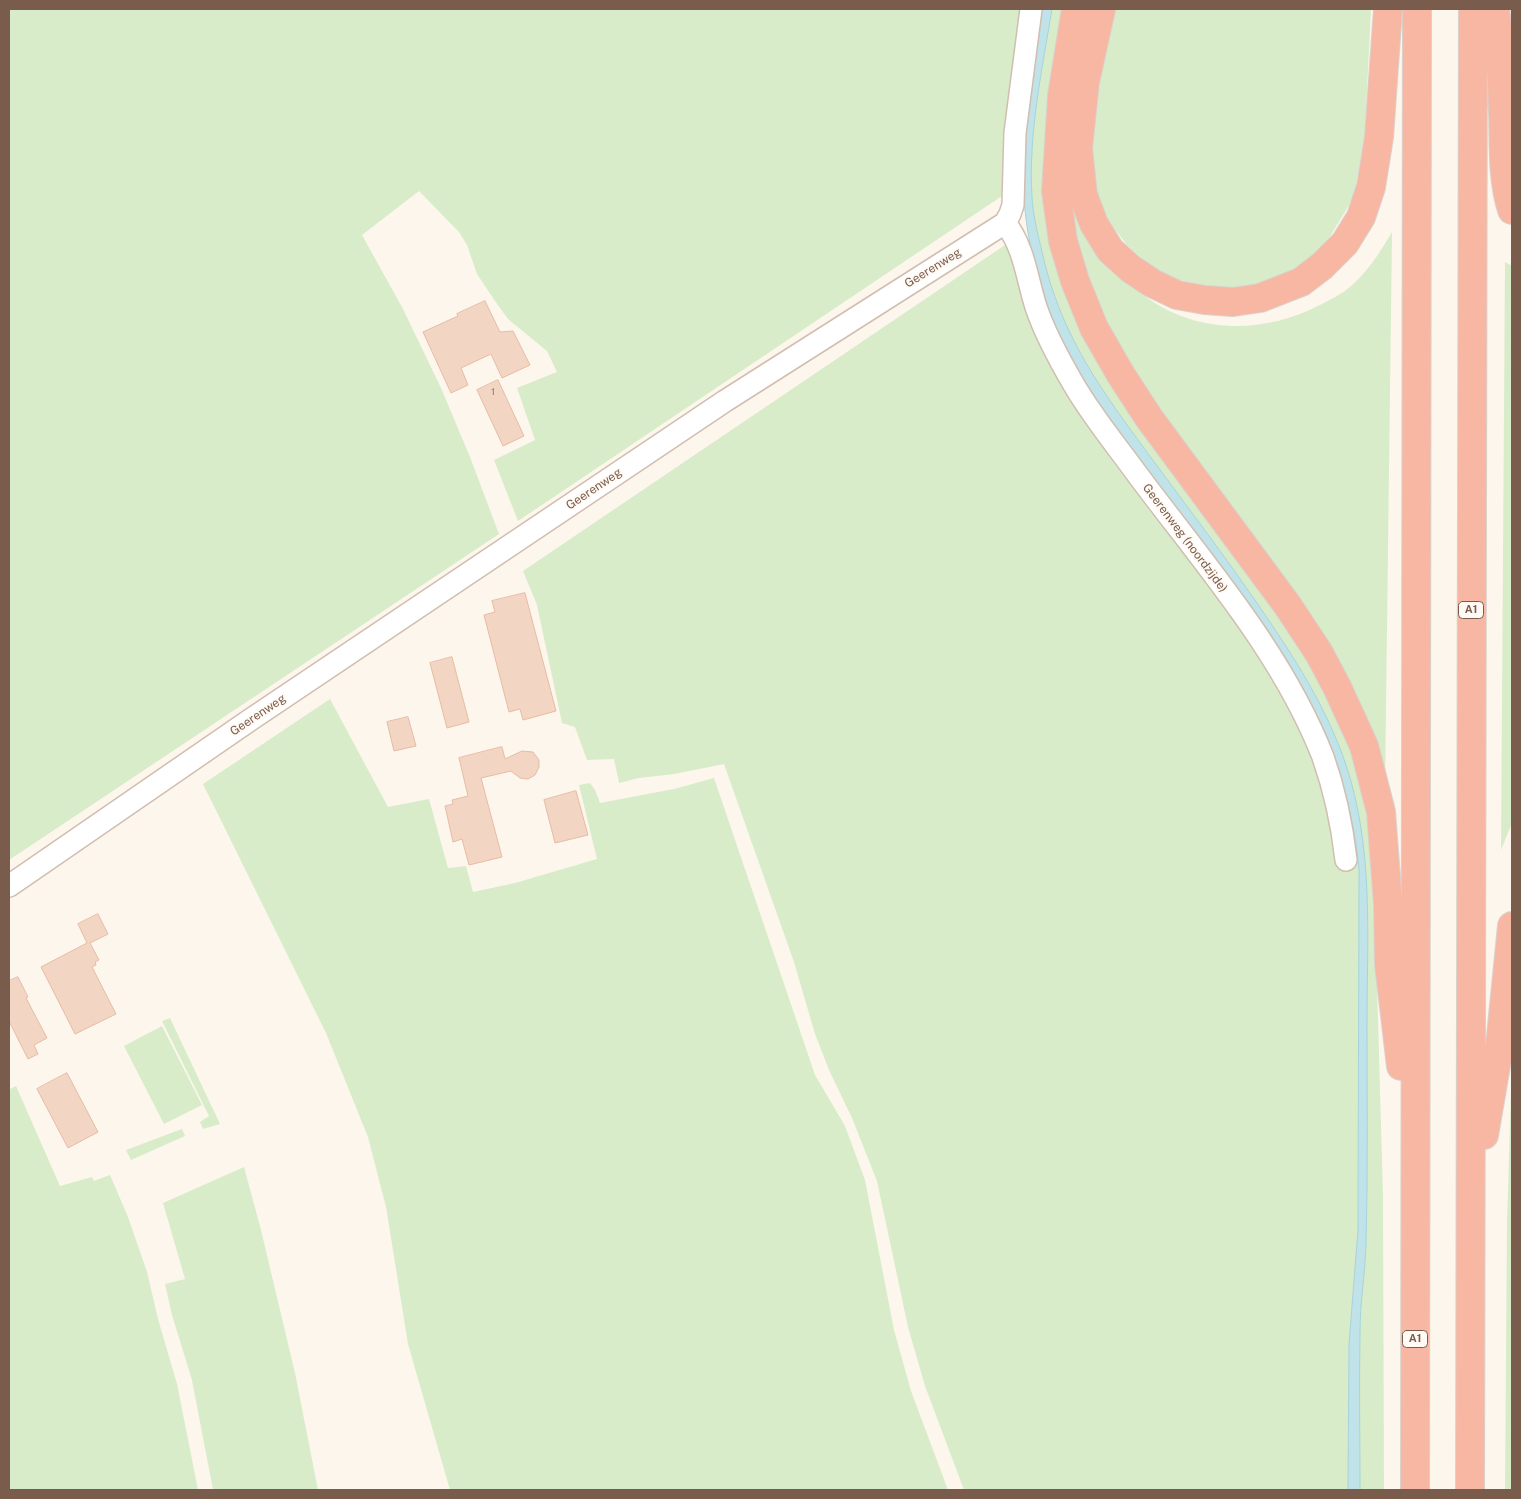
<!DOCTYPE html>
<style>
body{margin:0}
#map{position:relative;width:1521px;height:1499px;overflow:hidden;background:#fdf6ec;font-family:"Public Sans",sans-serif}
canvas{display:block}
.frame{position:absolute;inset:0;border:10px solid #7a5c4d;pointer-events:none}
</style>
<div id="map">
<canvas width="1521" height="1499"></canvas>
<div class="frame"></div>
</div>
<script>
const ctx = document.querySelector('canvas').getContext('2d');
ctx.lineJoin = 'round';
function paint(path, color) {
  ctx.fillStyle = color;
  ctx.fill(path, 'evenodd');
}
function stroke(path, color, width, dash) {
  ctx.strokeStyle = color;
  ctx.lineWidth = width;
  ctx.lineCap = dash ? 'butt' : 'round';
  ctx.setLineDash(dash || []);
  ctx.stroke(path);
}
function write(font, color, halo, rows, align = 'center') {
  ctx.font = font + ' "Public Sans",sans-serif';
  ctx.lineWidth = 4;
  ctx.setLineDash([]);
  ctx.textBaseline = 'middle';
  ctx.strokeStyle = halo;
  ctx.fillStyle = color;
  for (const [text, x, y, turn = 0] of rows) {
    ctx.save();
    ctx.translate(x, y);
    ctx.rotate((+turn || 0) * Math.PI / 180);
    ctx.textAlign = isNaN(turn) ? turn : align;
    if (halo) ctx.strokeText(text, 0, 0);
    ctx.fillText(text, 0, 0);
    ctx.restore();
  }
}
paint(new Path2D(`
 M9 9H1024L1002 166V196L518 521 494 460 535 440 517 388 557 372 547 351 508 319 495 301 477 274 467 245 459 232 419 191 362 235 403 309 441 388 470 457 499 534 9 860Z
 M1052 9H1065L1052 232 1257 580 1322 682 1347 737 1356 764 1364 801 1369 829 1373 871 1376 949 1383 1196 1384 1490H1360C1360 1438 1359 1385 1360 1332 1360 1303 1365 1274 1366 1245 1368 1172 1367 1098 1367 1024 1367 937 1374 849 1346 765 1326 706 1294 657 1259 606 1225 556 1188 508 1152 459 1102 391 1061 337 1042 252 1038 234 1033 216 1032 197 1028 135 1042 70 1052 9Z
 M1115 9H1371L1365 132 1354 197 1323 248 1305 262 1280 277 1250 287 1222 288 1173 279 1148 264 1127 245 1109 222 1099 198 1091 168 1092 136 1101 75Z
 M1073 143C1085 176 1097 209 1110 242 1113 252 1117 270 1123 277 1129 285 1139 291 1146 297 1199 335 1265 334 1322 304 1329 300 1338 296 1345 291 1365 276 1379 254 1392 232L1385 787 1152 405 1085 292 1065 183Z
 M1008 243 1020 288 1040 332 1242 626 1312 745 1344 862H1359L1358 1230 1349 1344 1348 1490H964L925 1386 908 1327 877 1181 852 1118 829 1070 815 1034 794 962 724 764 674 774 639 778 619 783 614 759 587 760 575 727 562 723 537 605 523 571Z
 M1505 262 1512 266V823L1501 850Z
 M330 699 388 807 429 799 448 868 466 866 473 892 515 883 597 859 579 785 590 783 595 790 600 803 674 789 714 778 815 1075 845 1126 865 1180 894 1330 911 1391 948 1490H450L408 1344 386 1207 368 1137 326 1033 203 784Z
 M170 1018 220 1124 203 1129 200 1122 209 1116 162 1021Z
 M162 1026 202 1105 164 1124 124 1046Z
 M1512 1057V1490H1505L1507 1223Z
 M9 1086 10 1089 16 1086 60 1186 92 1177 94 1181 110 1175 128 1217 147 1272 158 1319 177 1384 198 1490H9Z
 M182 1129 185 1136 131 1160 126 1150Z
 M244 1167 261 1230 295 1373 318 1490H213L192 1380 172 1315 165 1284 185 1279 163 1203Z`), '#d8ecc9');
const water = new Path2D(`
 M1042 9H1052C1042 70 1028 135 1032 197 1033 216 1038 234 1042 252 1061 337 1102 391 1152 459 1188 508 1225 556 1259 606 1294 657 1326 706 1346 765 1374 849 1367 937 1367 1024 1367 1098 1368 1172 1366 1245 1365 1274 1360 1303 1360 1332 1359 1385 1360 1438 1360 1490H1348L1349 1344 1358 1230 1359 870C1356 833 1347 798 1336 763L1093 397C1074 364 1055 331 1043 294 1033 263 1026 230 1024 198 1020 135 1033 70 1042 9Z`);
paint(water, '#bfe3e8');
stroke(water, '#a5d3da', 1);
const building = new Path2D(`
 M485 301 500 332 513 331 530 365 502 378 491 354 461 368 468 385 451 393 423 332 458 316 457 314Z
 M498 380 524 436 503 446 477 390Z
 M525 593 556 711 523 720 520 709 509 712 484 615 495 612 492 601Z
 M452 657 469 722 447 728 430 663Z
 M408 717 416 746 394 751 387 722Z
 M502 747 505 759 522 751 533 752 539 760V767L535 775 528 779 520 778 511 771 481 778 502 857 469 865 462 839 453 842 445 806 453 804 452 800 468 796 459 758Z
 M576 791 588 835 555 843 544 800Z
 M98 914 108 934 90 943 99 960 95 962 96 965 92 967 116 1014 75 1034 41 967 87 943 78 924Z
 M18 977 28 997 26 998 47 1038 34 1045 38 1054 28 1059 9 1021V981Z
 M67 1073 98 1132 68 1148 37 1089Z`);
paint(building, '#f3d5c3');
stroke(building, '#e6bba3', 1);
const minor = new Path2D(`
 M1005 223C1024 246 1027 279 1036 307 1045 334 1060 361 1074 385 1092 416 1116 445 1137 474 1204 564 1282 652 1323 757 1335 791 1342 825 1346 860
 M9 886 250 720 725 401 1005 223 1010 214 1013 205 1015 133 1031 9`);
const highway = new Path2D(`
 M1076 9 1062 96 1056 191 1063 241 1075 281 1094 328 1121 375 1149 418 1288 606 1319 653 1337 687 1364 746 1381 812 1388 904 1389 964 1401 1066
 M1101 9 1085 82 1078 148 1083 195 1094 224 1110 250 1131 269 1152 283 1177 295 1205 300 1233 302 1260 298 1301 282 1322 266 1345 243 1361 217 1371 187 1379 137 1388 9
 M1495 9C1500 43 1502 77 1503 112 1504 144 1502 179 1512 210
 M1484 1135 1501 1036 1512 926
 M1415 1490 1417 9
 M1470 1490 1473 9`);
stroke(minor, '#d1beb0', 24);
stroke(highway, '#dad1cd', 30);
stroke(minor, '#fff', 21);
stroke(highway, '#f7b7a3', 28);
write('10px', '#987a6a', null, [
 ["1",493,392]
]);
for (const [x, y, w] of [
 [1471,610,25],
 [1415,1339,25]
]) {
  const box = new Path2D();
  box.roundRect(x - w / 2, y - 8.5, w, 17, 4);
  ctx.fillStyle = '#fffaf3';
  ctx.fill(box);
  stroke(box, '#7a5c4d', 1);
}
write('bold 11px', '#7a5c4d', null, [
 ["A1",1471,610],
 ["A1",1415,1339]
]);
write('12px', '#7a5c4d', '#fffaf3', [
 ["Geerenweg",933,268,-32],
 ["Geerenweg",594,489,-34],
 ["Geerenweg (noordzijde)",1185,538,53],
 ["Geerenweg",258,715,-34]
]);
</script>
